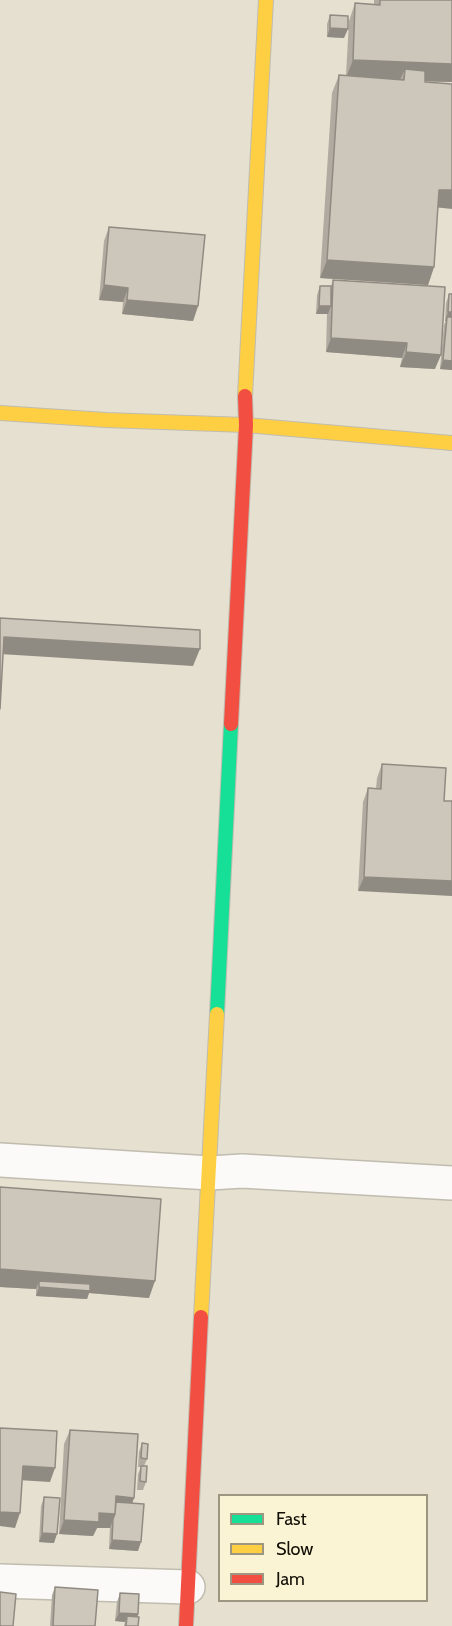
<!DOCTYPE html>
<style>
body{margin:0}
#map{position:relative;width:452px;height:1626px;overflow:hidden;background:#e5e0cf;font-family:Cabin,sans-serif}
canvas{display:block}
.legend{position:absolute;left:218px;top:1494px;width:210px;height:108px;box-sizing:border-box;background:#faf3d4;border:2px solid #9d9781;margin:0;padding:8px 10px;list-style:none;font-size:18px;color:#110e05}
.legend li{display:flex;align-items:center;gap:12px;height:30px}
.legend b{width:30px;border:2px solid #9d9781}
</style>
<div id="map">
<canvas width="452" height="1626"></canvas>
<ul class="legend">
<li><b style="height:8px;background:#16e098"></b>Fast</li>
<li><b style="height:8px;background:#ffcf43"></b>Slow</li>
<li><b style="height:8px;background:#f24e42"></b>Jam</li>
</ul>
</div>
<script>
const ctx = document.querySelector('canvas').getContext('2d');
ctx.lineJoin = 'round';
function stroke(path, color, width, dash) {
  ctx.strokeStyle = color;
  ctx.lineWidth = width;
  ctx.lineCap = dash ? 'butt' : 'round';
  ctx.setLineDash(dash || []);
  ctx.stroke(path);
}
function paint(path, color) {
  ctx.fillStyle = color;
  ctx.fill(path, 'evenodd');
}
const street = new Path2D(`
 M0 1160 210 1173 242 1171 452 1183
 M0 1581 188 1587`);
const fast = new Path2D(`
 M217 1014 231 724`);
const slow = new Path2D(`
 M245 396 266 0
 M0 413 106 420 246 425 452 443
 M201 1317 217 1014`);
const jam = new Path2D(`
 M231 724 246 425 245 396
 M186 1626 201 1317`);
stroke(street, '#c0bcaf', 36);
stroke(fast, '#c0bcaf', 16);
stroke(slow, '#c0bcaf', 16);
stroke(jam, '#c0bcaf', 16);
stroke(street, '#fbfaf8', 33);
stroke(fast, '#16e098', 14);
stroke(slow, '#ffcf43', 14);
stroke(jam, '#f24e42', 14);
paint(new Path2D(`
 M374 0H452V82L425 81 438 208 434 267 428 285 320 278 332 93 339 75 346 76 349 21 355 3 374 4Z
 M330 15 344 38 327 37V24Z
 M109 227 198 306 193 321 122 314 123 302 99 300 104 241Z
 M333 280 435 369 400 367 402 358 326 352 327 314H316L317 295 320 286H331Z
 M449 294 452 370 440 369 444 325 446 321H445L446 303Z
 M382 764 446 768 358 891 363 802 368 788 376 789 377 778Z
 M0 1187 149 1298 89 1293 87 1299 36 1296V1289L0 1287Z
 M70 1430 134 1498 132 1503 138 1551 109 1549 110 1527 97 1528 93 1536 59 1534 64 1444Z
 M142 1443 147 1459 144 1466 146 1482 143 1490H137L138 1474 141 1467H138L139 1452Z
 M44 1497 54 1543 39 1542 41 1506Z
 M55 1587 95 1626H50L52 1595Z
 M120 1593 138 1614V1626H124L125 1622 115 1621 117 1602Z`), '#b0aaa0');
paint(new Path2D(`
 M330 28 348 29 344 38 327 37Z
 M353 60 452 64V82L403 81 405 69 400 80 346 78Z
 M439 190H452V209L433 207Z
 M327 260 434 267 428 285 320 278Z
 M104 285 128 288 123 302 99 300Z
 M127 300 198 306 193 321 122 314Z
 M319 306H331L328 314H316Z
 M448 312H452V321L447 317 446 321H445Z
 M331 338 407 343 402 358 326 352Z
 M406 352 441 355 435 369 400 367Z
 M443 360 452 361V370L440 369Z
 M4 637 200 649 193 666 0 654Z
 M364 877 452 881V896L358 891Z
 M0 1269 155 1281 149 1298 89 1293 87 1299 36 1296 39 1287V1281L36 1289 0 1287Z
 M23 1466 55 1468 50 1482 18 1480Z
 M116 1496 134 1498 129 1512 114 1511Z
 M0 1512 20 1513 15 1528 0 1526Z
 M99 1513 115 1514 110 1528H97L93 1536 59 1534 64 1520Z
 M42 1533 57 1534 54 1543 39 1542Z
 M112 1540 141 1542 138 1551 109 1549Z
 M119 1613 138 1614 135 1623 127 1616 125 1622 115 1621Z`), '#908b82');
const building = new Path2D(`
 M380 0H452V64L353 60 355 3 380 5Z
 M330 15 348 16V29L330 28Z
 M405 69 425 71V82L452 84V190H439L434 267 327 260 339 75 404 80Z
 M109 227 205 235 198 306 127 300 128 288 104 285Z
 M333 280 445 287 441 355 406 352 407 343 331 338Z
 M320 286H331V306H319Z
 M449 294H452V312H448Z
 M447 317H452V361L443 360Z
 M0 618 200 630V649L4 637 0 709Z
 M382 764 446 768 444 801H452V881L364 877 368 788 381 789Z
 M0 1187 161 1199 155 1281 0 1269Z
 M39 1281 90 1284V1291L39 1287Z
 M0 1428 57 1431 55 1468 23 1466 20 1513 0 1512Z
 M70 1430 138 1434 134 1498 116 1496 115 1514 99 1513V1522L64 1520Z
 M142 1443 148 1444 147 1459 141 1458Z
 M141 1466H147L146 1482 140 1481Z
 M44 1497 60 1498 57 1534 42 1533Z
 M116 1502 144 1504 141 1542 112 1540 113 1519 115 1514Z
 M55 1587 98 1590 95 1626H53Z
 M0 1592 16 1594 13 1626H0Z
 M120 1593 139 1594 138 1614 119 1613Z
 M127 1616 139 1617 138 1626H126Z`);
paint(building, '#cdc6ba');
stroke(building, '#908b82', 1.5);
</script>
